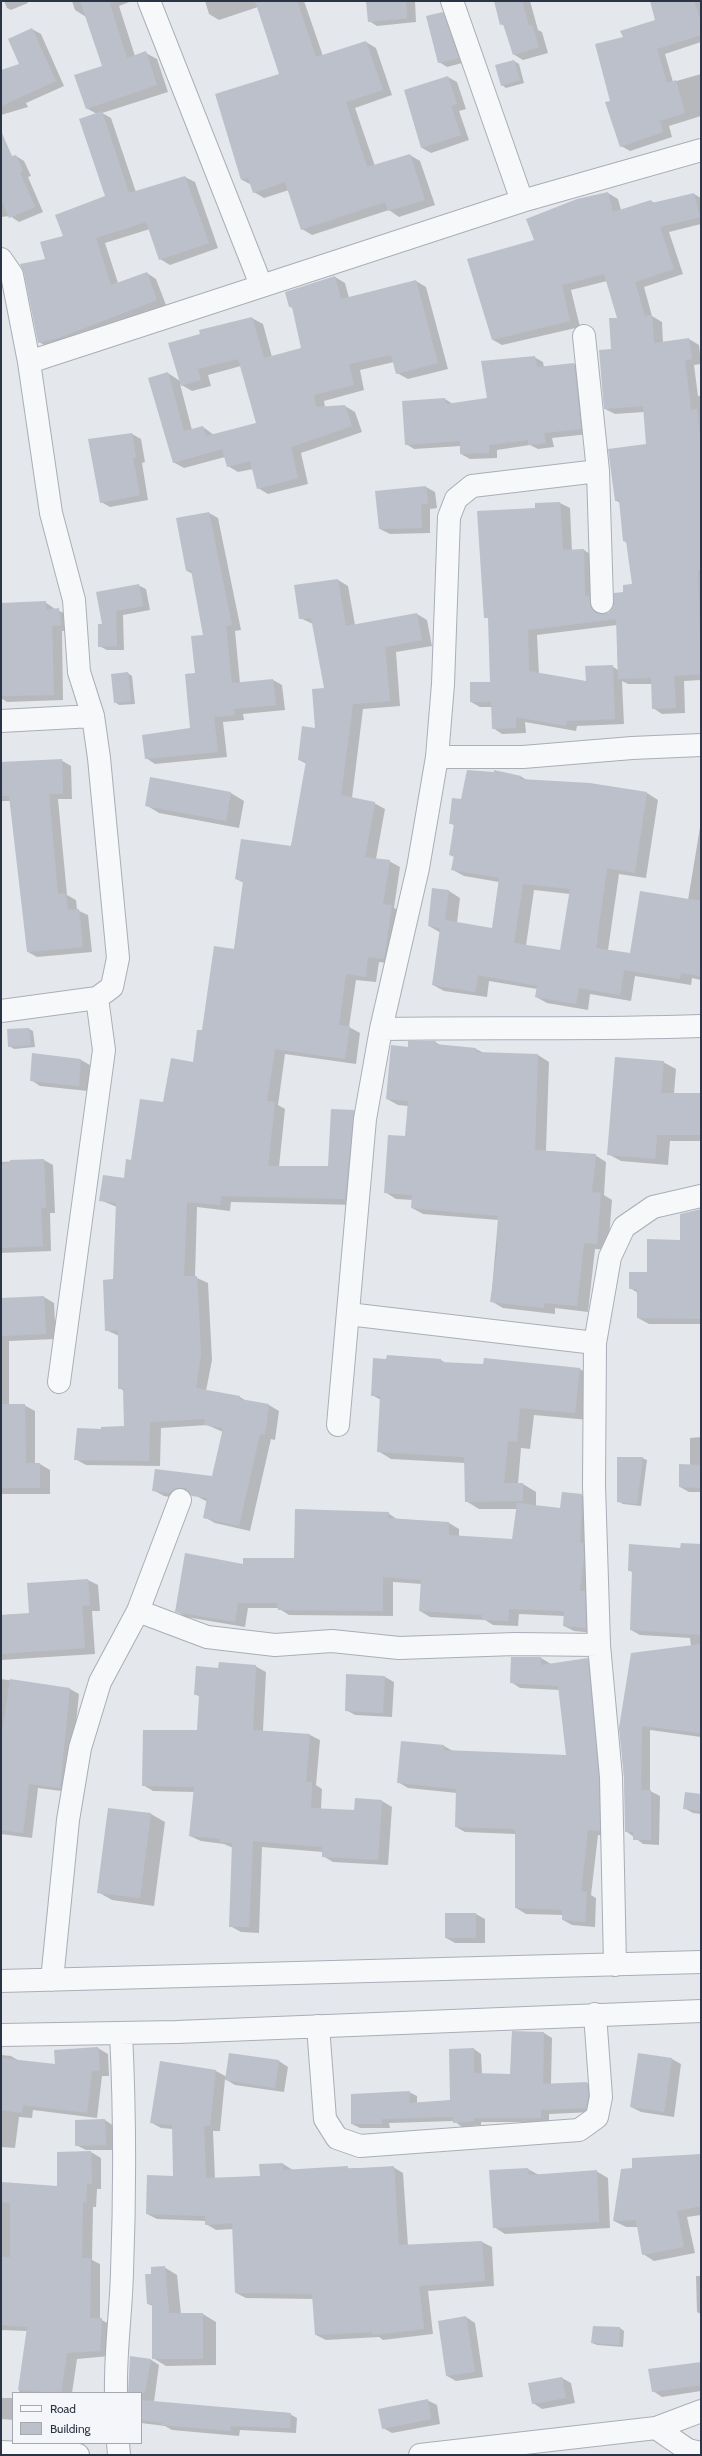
<!DOCTYPE html>
<style>
body{margin:0}
#map{position:relative;width:702px;height:2456px;overflow:hidden;background:#e4e7ec;font-family:Cabin,sans-serif}
canvas{display:block}
.frame{position:absolute;inset:0;border:2px solid #2b3445;pointer-events:none}
.legend{position:absolute;left:12px;top:2392px;width:130px;height:52px;box-sizing:border-box;background:#f4f6f9;border:1px solid #a4a8b1;margin:0;padding:5px 7px;list-style:none;font-size:12px;color:#2b3445}
.legend li{display:flex;align-items:center;gap:8px;height:20px}
.legend b{width:20px;border:1px solid #a4a8b1}
</style>
<div id="map">
<canvas width="702" height="2456"></canvas>
<div class="frame"></div>
<ul class="legend">
<li><b style="height:5px;background:#f7f8fa"></b>Road</li>
<li><b style="height:11px;background:#bbc0ca"></b>Building</li>
</ul>
</div>
<script>
const ctx = document.querySelector('canvas').getContext('2d');
ctx.lineJoin = 'round';
function paint(path, color) {
  ctx.fillStyle = color;
  ctx.fill(path, 'evenodd');
}
function stroke(path, color, width, dash) {
  ctx.strokeStyle = color;
  ctx.lineWidth = width;
  ctx.lineCap = dash ? 'butt' : 'round';
  ctx.setLineDash(dash || []);
  ctx.stroke(path);
}
paint(new Path2D(`
 M4 1H27L28 3 11 10 7 8Z
 M72 1H132L119 6 135 56 146 53 157 59 168 92 102 113 111 118 136 192 185 177 195 182 218 248 170 265 160 259 150 229 105 243 118 283 147 273 156 279 166 305 71 343 49 348 39 342 64 237 106 197 97 114 86 108 103 66 86 17 75 10Z
 M205 1H304L323 56 366 42 376 48 392 95 355 108 375 166 410 155 420 161 435 205 399 217 389 210 312 235 302 229 289 190 264 198 254 192 252 185 242 180 281 74 258 7 219 20 209 14Z
 M367 1H415L416 22 377 26 369 21Z
 M495 1H530L538 30 542 32 548 53 523 60 513 54 505 26 501 24Z
 M651 1H701V42L665 54 673 82 701 74V116L669 126 672 137 630 151 621 146 611 101 624 38 657 20Z
 M442 13 450 18 466 62 447 67 439 62Z
 M32 29 41 34 64 86 26 103 28 107 1 115V71L21 65 9 39Z
 M514 61 519 64 524 83 506 88 502 85Z
 M448 77 457 82 466 109 459 111 469 140 431 153 422 148 414 123Z
 M16 156 24 161 31 176 28 177 43 212 19 222 10 216 1 217V163Z
 M608 193 618 199 621 210 651 201 655 203 694 194 701 198V224L669 232 683 274 644 287 652 316 662 322 663 343 689 339 699 345 701 364 694 365 698 396H701V680L684 681 685 713 662 714 653 708 652 684H628L622 681 624 724 577 726 576 731 525 722 526 733 502 734 493 728 492 707H480L471 702 491 684 489 619 485 617 536 509 560 503 570 508 572 551 584 550 593 556 601 615 609 613 624 592 633 585 627 543 624 541 620 503 615 500 647 445 644 412 615 414 605 409 619 319 607 281 571 290 580 327 502 345 493 340 535 240ZM617 625 618 670 612 666 587 682 539 674 537 635Z
 M335 277 345 283 349 298 416 281 426 287 448 369 408 379 397 373 394 362 360 370 364 390 324 401 325 407 345 406 355 412 362 432 301 453 308 484 268 494 258 488 253 469 238 472 228 466 225 457 184 468 173 462 168 373 180 381 201 334 252 318 263 324 272 357 302 349 293 308 290 307ZM241 366 257 423 214 435 203 427 192 430 180 384 192 391 211 386 208 375Z
 M534 357 543 362 544 367 574 364 583 369 589 434 552 438 554 447 538 449 530 445 497 450V458L470 459 461 454V446L414 449 406 444 445 399 453 404 488 398Z
 M132 434 141 439 145 462 142 463 148 500 110 507 101 502 90 440Z
 M426 487 435 492 437 508 430 509V533L390 534 380 529Z
 M209 513 218 518 241 630 235 631 240 683 273 680 282 685 285 710 243 714 244 720 223 722 227 757 155 764 146 758 191 728 196 674 204 636 193 574 187 571Z
 M338 580 348 586 355 625 417 614 427 620 432 646 396 652 400 706 363 709 352 798 374 803 385 809 376 859 389 861 400 867 394 908 402 912 395 964 379 962 376 982 356 980 349 1027 360 1033 356 1064 285 1054 278 1105 285 1109 279 1167H329L354 1111 364 1117 356 1205 231 1202 230 1211 197 1207 195 1277 208 1283 212 1360 206 1391 240 1397 248 1402 269 1405 279 1411 275 1440 271 1439 250 1531 215 1523 204 1517 208 1502 190 1493 181 1499 164 1496 153 1490 213 1477 223 1432 207 1425 161 1428 160 1466 86 1465 75 1459 102 1430 125 1427 124 1391 119 1388V1336L106 1330 114 1280 117 1207 100 1200 125 1179 132 1161 164 1103 193 1063 203 1032 234 950 244 883 236 879 291 847 307 764 299 760 316 729 326 689 313 624 300 618Z
 M138 585 146 589 150 610 123 615 124 650H107L99 646 104 625Z
 M45 602 55 609 68 615 70 631H62L63 700 7 702 1 698V604Z
 M128 673 132 676 135 704 119 705 115 702Z
 M61 760 71 766 72 799H58L67 895 76 900 77 910 88 915 92 952 37 957 28 952 10 801H1V763Z
 M520 776 527 780 647 793 658 800 646 878 619 874 608 950 631 954 688 900 701 821V980L692 978 691 985 635 976 631 1001 590 994 588 1010 547 1003 536 997 537 989 489 981 487 997 444 991 433 985 441 933 429 926 433 889 449 891 460 898 457 923 493 929 499 882 464 876 453 870 454 857 450 855 455 826 450 823 462 800ZM534 890 570 894 561 951 526 946Z
 M231 793 244 801 239 828 159 813 146 805Z
 M29 1029 33 1031 35 1047 14 1049 9 1046Z
 M435 1042 442 1046 476 1049 484 1053 538 1055 549 1062 546 1151 595 1155 606 1162 604 1195 612 1200 608 1250 595 1249 588 1312 555 1308V1314L503 1308 491 1301 498 1220 423 1214 412 1208 413 1200 396 1199 385 1192 406 1137 408 1106 398 1105 387 1099 409 1048Z
 M33 1055 81 1060 90 1065 88 1091 40 1086 31 1080Z
 M663 1062 676 1069 674 1094H701V1141H670L668 1165 621 1161 608 1154Z
 M44 1160 53 1165 55 1213H50L51 1251 1 1253V1162Z
 M701 1210V1324H649L638 1318V1293L630 1288 681 1241Z
 M1 1296 3 1299 44 1297 54 1303 56 1339 9 1341V1405H24L35 1411V1464H40L50 1470V1494H1Z
 M441 1360 447 1364 580 1369 593 1377 589 1420 534 1415 530 1449 521 1448 518 1484H523L536 1492V1506L561 1510 581 1495 591 1501 595 1633 574 1631 564 1626V1616L519 1614 518 1626 493 1625 485 1620 430 1617 420 1611 422 1584 393 1582V1616L289 1615 278 1608H248L245 1627 186 1617 176 1611 244 1565 295 1559 388 1513 398 1520 449 1523 459 1529V1537L513 1540 517 1509H479L466 1501 465 1463 391 1459 378 1451 381 1400 372 1395Z
 M701 1437V1492H689L680 1487 690 1466V1438Z
 M642 1458 647 1460 641 1506 623 1504 618 1501Z
 M701 1545V1737L650 1730V1791L660 1796 659 1845 643 1844 626 1831 624 1777 620 1728 691 1646 690 1638 640 1635 631 1630 633 1573 629 1570 681 1549Z
 M88 1580 98 1585 100 1611H92L95 1654 1 1660V1615L30 1614Z
 M512 1658H541L551 1664 587 1660 597 1665 609 1836 598 1835 591 1895 596 1898 595 1927 572 1925 563 1920V1915L526 1914 516 1908V1834L465 1832 456 1827 457 1793 408 1788 398 1782 444 1746 453 1751 568 1756 559 1690 520 1688 511 1682Z
 M255 1666 266 1672 263 1731 310 1735 320 1740 316 1785 322 1789 321 1809 355 1811 382 1801 392 1807 388 1865 333 1862 323 1856V1852L262 1847 259 1933 241 1932 230 1926 233 1848 224 1844 201 1841 190 1836 194 1792 153 1791 143 1785 198 1731 200 1697 195 1694 219 1669Z
 M385 1677 394 1682 392 1717 355 1715 346 1710Z
 M1 1679 70 1689 79 1694 69 1792 38 1788 32 1838 1 1834Z
 M701 1795V1814L693 1813 684 1808Z
 M109 1809 151 1814 165 1822 154 1906 112 1900 98 1892Z
 M476 1914 485 1919V1943H455L446 1938Z
 M512 2032 544 2033 552 2038 551 2084 587 2083 595 2088 594 2112 549 2114V2122H481V2125L462 2127 454 2121 389 2123 390 2128H360L352 2124 409 2092 417 2096V2104L451 2101 474 2049 481 2054 482 2074 511 2075Z
 M98 2048 108 2054 109 2076H102L97 2118 33 2110 32 2118 19 2117 15 2148 1 2147V2055L11 2056 21 2062 56 2066Z
 M639 2054 672 2059 681 2064 674 2117 641 2112 631 2107Z
 M230 2055 279 2061 288 2067 284 2092 235 2085 225 2079 220 2131H213L215 2179 261 2176 283 2164 293 2170 393 2167 403 2173 408 2246 482 2242 492 2247 494 2286 428 2291 433 2334 383 2340 379 2337 326 2340 316 2335 313 2299 246 2298 236 2293 234 2229 216 2230 206 2224V2221L157 2219 147 2214 174 2177 173 2129 161 2128 152 2123 216 2071 227 2077Z
 M105 2120 114 2126 115 2150H86L76 2145Z
 M91 2152 101 2158V2189H97L96 2207H93L92 2260 100 2264V2319L111 2325 110 2356 77 2359 72 2393H19L27 2331 1 2330V2183L58 2187Z
 M701 2154V2215L687 2217 695 2253 654 2261 643 2254 638 2227H626L614 2221 633 2169Z
 M528 2169 539 2175 596 2171 608 2178 610 2228 505 2234 494 2227Z
 M164 2267 177 2275 181 2314H203L216 2322V2365L166 2366 153 2358V2306L148 2304 152 2275Z
 M696 2276H701V2314L697 2312Z
 M466 2317 475 2323 483 2377 456 2381 447 2376Z
 M620 2328 624 2331 623 2347 597 2345 592 2343Z
 M150 2359 159 2365 154 2402 288 2413 297 2418 296 2433 240 2430 239 2436 172 2430 165 2426 141 2423V2393H129Z
 M701 2363V2391L662 2397 653 2391Z
 M562 2378 571 2383 575 2403 542 2409 533 2403Z
 M1 2398H13V2420L1 2419Z
 M427 2400 437 2405 440 2424 392 2433 383 2428Z`), '#0003');
paint(new Path2D(`
 M80 1H109L127 58 146 51 157 85 86 109 74 75 102 66Z
 M255 1H297L316 57 366 41 383 90 346 102 367 167 410 154 425 200 388 211 385 202 301 230 285 182 253 193 248 178 241 180 215 94 279 74Z
 M366 1H406L407 18 368 22Z
 M494 1H522L529 26 532 25 539 47 513 55 503 24 500 25Z
 M650 1H694L701 21V35L657 49 667 83 676 80 685 113 660 121 663 132 620 147 605 102 610 101 595 44 623 37 620 31 655 20Z
 M443 12 459 58 438 63 426 16Z
 M32 28 56 81 1 106V70L19 64 8 39Z
 M514 60 520 80 501 86 495 65Z
 M448 76 457 104 451 106 461 135 421 148 404 90Z
 M102 111 129 193 185 176 209 243 159 260 146 222 96 238 111 285 147 272 157 300 61 337 38 343 24 273 20 264 45 259 40 242 63 236 55 215 105 196 79 119Z
 M1 131 12 156 16 155 23 171 20 172 35 207 9 218 1 199Z
 M608 192 613 212 651 200 652 203 694 193 700 217 660 227 674 269 635 282 645 316 652 315 654 343 689 338 692 359 685 360 691 410 697 409 701 445V570H698L701 674 674 676 676 708 652 709 651 678 618 679 616 619 528 630 529 671 586 681 585 666 613 665 615 719 567 721 566 726 516 717V728L492 729 491 702H470V682H490L488 618H484L477 511 535 508V503L560 502 563 550 584 549 585 596H589L591 608 596 613H608L613 608 614 593 623 592V585L632 584 626 541H623L619 500 615 501 608 449 646 444 643 406 604 409 599 350 611 349 609 318H617L604 274 562 285 570 321 492 340 467 259 534 240 526 219 577 199Z
 M335 276 341 299 416 280 438 363 396 374 391 355 349 364 354 385 314 395 316 407 345 405 352 426 291 447 298 478 257 489 250 461 227 467 222 449 173 463 148 378 168 372 184 431 203 426 206 436 256 423 238 359 198 369 201 380 181 386 168 343 200 334 199 330 252 317 264 358 301 348 292 307H289L285 292Z
 M535 356 537 367 574 363 581 429 544 433 546 443 528 445V440L489 445V453L460 454V441L405 445 402 401 445 398 446 404 487 398 481 361Z
 M132 433 136 457 133 458 140 495 100 503 88 439Z
 M426 486 428 504H421L422 528 379 529 375 491Z
 M209 512 232 625 226 626 232 683 273 679 276 705 234 709 235 715 214 717 218 752 145 759 142 735 190 728 185 674 195 673 191 636 203 635 191 570 186 571 176 518Z
 M338 579 346 626 417 613 422 640 385 647 390 701 353 704 341 795 375 802 365 857 390 860 383 904 392 905 384 959 368 957 366 977 346 974 339 1025 350 1026 345 1059 275 1049 267 1101 275 1102 268 1166H328L331 1109 354 1110 345 1199 221 1196 220 1205 187 1202 184 1276H197L201 1354 196 1388 240 1396V1399L269 1404 265 1435 260 1434 239 1526 203 1518 207 1498 192 1496 185 1488H178L170 1493 152 1491 155 1469 212 1476 223 1428 204 1425 205 1419 150 1422 149 1461 74 1460 77 1428 101 1429V1427L124 1426 123 1389H118V1330L105 1331 103 1280 113 1279 116 1203 99 1201 103 1175 124 1178 126 1159 131 1160 140 1099 163 1102 171 1058 193 1062 197 1030H202L214 946 234 949 243 881 235 879 241 839 291 846 306 761 298 760 302 726 315 728 312 689 324 688 311 618 299 619 294 585Z
 M139 584 143 606 116 611 117 646 98 647V624H102L96 592Z
 M46 601V610L59 608 61 625 52 626 54 695 1 696V603Z
 M128 672 131 701 114 703 111 674Z
 M62 759 63 794H49L58 894 66 893 68 910 79 909 83 947 27 952 9 796H1V762Z
 M467 770 494 772V770L521 776 520 779 590 783 647 792 635 873 607 868 596 948 630 953 640 891 701 901V976L681 973 680 979 624 970 620 995 579 988 576 1004 535 997 537 986 478 975 475 992 432 985 440 928 428 926 432 888 449 890 445 920 492 928 499 878 451 870 454 856 449 855 454 824H449L452 798 461 799ZM523 884 570 889 560 950 514 943Z
 M150 777 231 792 226 821 145 806Z
 M29 1028 31 1045 8 1047 7 1029Z
 M408 1041H436L435 1044 476 1048V1052L538 1054 535 1150 596 1154 592 1192 601 1193 597 1244 584 1243 577 1306 544 1303V1308L490 1302 497 1252 498 1216 411 1208 412 1195 384 1193 388 1135 405 1136 408 1101 386 1099 391 1045 408 1047Z
 M32 1053 81 1059 79 1086 30 1081Z
 M615 1057 664 1061 661 1093H701V1135H657L655 1159 607 1155Z
 M44 1159 46 1208H41L43 1246 1 1248V1164L10 1163V1160Z
 M701 1209V1319L637 1318V1289H629V1272H647V1239L680 1240V1214Z
 M44 1296 46 1334 1 1336V1298Z
 M387 1355 441 1359V1362L483 1364 484 1358 580 1368 575 1413 520 1408 517 1442 508 1441 504 1483H523V1501L465 1502 464 1457 377 1452 380 1396H371L373 1358 386 1359Z
 M1 1404H25L26 1463H40V1488H1Z
 M617 1457H643L637 1504 617 1502Z
 M679 1464 701 1465V1488L679 1487Z
 M562 1492 582 1494 580 1543H583L584 1558 580 1591H585L586 1628 563 1626 564 1611 509 1609 508 1621 482 1620V1615L419 1611 421 1580 383 1577V1611L278 1610 277 1603H238L235 1622 175 1612 185 1553 243 1564V1558H294L295 1509 389 1512 388 1518 449 1522V1535L512 1539 517 1503 560 1508Z
 M681 1543 701 1544V1635L630 1630 632 1571H628L629 1544 680 1548Z
 M88 1579 90 1605 82 1606 85 1648 1 1654V1615L29 1613 27 1583Z
 M701 1644V1733L642 1726 641 1790H651V1840H633V1832H625L624 1777 619 1728 631 1653Z
 M511 1657H541V1665L588 1658 599 1778 600 1831 588 1830 581 1891 587 1892 585 1922 562 1920V1910L515 1908V1829L455 1827 456 1789 397 1783 401 1741 444 1745V1750L566 1755 558 1686 510 1683Z
 M219 1662 256 1665 253 1730 310 1734 306 1782H312L311 1808 354 1810 355 1798 382 1800 378 1860 322 1857V1847L253 1841 249 1927H229L232 1843 220 1842V1839L189 1836 194 1787 142 1786 143 1730H197L199 1695H194L196 1666 218 1668Z
 M346 1674 385 1676 383 1713 345 1711Z
 M10 1679 70 1688 60 1788 29 1784 23 1833 1 1830V1739Z
 M685 1792 701 1794V1811L683 1809Z
 M108 1808 151 1813 140 1898 97 1893Z
 M445 1913H476V1938H445Z
 M512 2031 544 2032 543 2084 587 2082 588 2096 586 2108 541 2110V2118H474V2121L453 2123V2117L382 2119V2124H351V2094L410 2091 409 2103 450 2100 449 2049 474 2048V2073L510 2074Z
 M98 2047 100 2070 92 2071 87 2113 23 2105 22 2113 1 2110V2058L55 2064 54 2050Z
 M229 2053 279 2060 275 2088 225 2080Z
 M638 2053 672 2058 664 2112 630 2107Z
 M160 2061 216 2070 210 2126H204L206 2178 260 2176 259 2164 283 2163V2170L348 2166V2169L394 2166 399 2245 482 2241 485 2281 419 2286 424 2329 373 2335 372 2332 315 2335 312 2294 235 2293 232 2223 205 2225V2216L146 2214 147 2175 173 2176 172 2125 150 2123Z
 M105 2119 106 2145 75 2146V2120Z
 M91 2151 92 2184H87L86 2202H83L82 2258H91L90 2318H102L100 2351 67 2353 61 2393 18 2390 27 2327 1 2325V2257H10V2203L1 2202V2182L57 2186V2152Z
 M701 2154V2206L677 2211 684 2247 642 2255 636 2220 613 2221 621 2169 632 2168V2158Z
 M528 2168 529 2175 597 2170 599 2222 493 2228 489 2170Z
 M165 2266 169 2313H203V2359H152V2304H147L145 2274H151V2267Z
 M466 2316 475 2372 446 2376 438 2321Z
 M593 2326 620 2327 619 2345 591 2343Z
 M130 2356 151 2359 145 2393H128Z
 M701 2362V2385L652 2392 648 2369Z
 M562 2377 566 2398 532 2404 528 2383Z
 M428 2399 431 2419 382 2429 378 2409Z
 M141 2400 291 2413 290 2428 231 2426 230 2431 161 2425 162 2423 141 2420Z`), '#bbc0ca');
const minor = new Path2D(`
 M149 1 261 285
 M452 1 522 201
 M1 259 12 275 29 362 51 513 74 600 79 672 93 716 99 758 118 958 112 987 97 998 1 1011
 M584 336 598 471
 M29 362 522 201 701 150
 M1 721 93 716
 M437 757H523L632 748 701 745
 M381 1029C488 1027 594 1030 701 1026
 M348 1314 595 1343
 M59 1382 104 1050 97 998
 M338 1425 365 1119 381 1029 418 868 437 757 443 684 449 517 456 499 472 486 598 471 602 602
 M138 1611 207 1637 275 1645 332 1641 399 1648 515 1644 599 1645
 M615 1965 611 1777 599 1645 594 1485 595 1343 610 1257 624 1227 653 1207 701 1196
 M52 1980 68 1820 80 1748 100 1682 138 1611 180 1500
 M1 1981 701 1962
 M318 2026 325 2119 337 2138 360 2146 579 2130 597 2117 601 2097 595 2014
 M1 2035 177 2032 701 2011
 M116 2393C115 2352 121 2313 122 2272 125 2192 125 2113 121 2033
 M656 2428 688 2450 701 2453
 M118 2443 119 2455
 M1 2452 78 2455
 M420 2455 656 2428 701 2411`);
stroke(minor, '#a9aeb7', 24);
stroke(minor, '#f7f8fa', 22);
</script>
